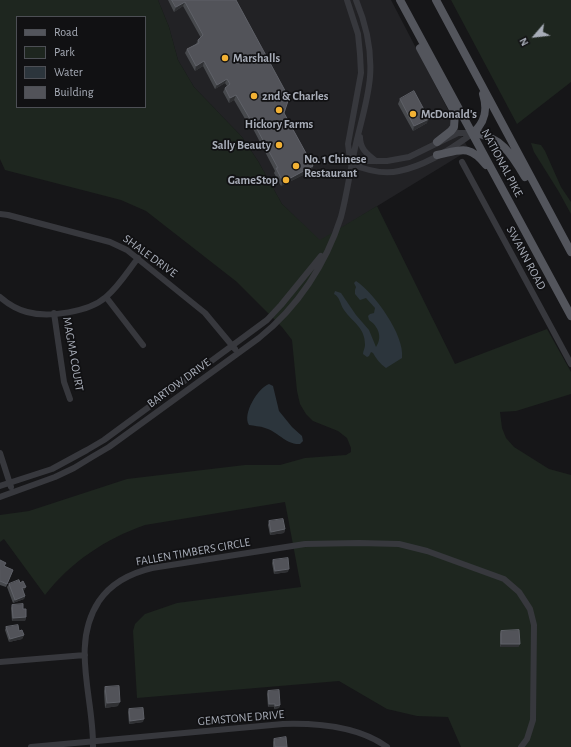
<!DOCTYPE html>
<style>
body{margin:0}
#map{position:relative;width:571px;height:747px;overflow:hidden;background:#161618;font-family:"Alegreya Sans",sans-serif}
canvas{display:block}
.legend{position:absolute;left:16px;top:16px;width:130px;height:92px;box-sizing:border-box;background:#111113;border:1px solid #4d4f55;margin:0;padding:5px 7px;list-style:none;font-size:12px;color:#a8adb8}
.legend li{display:flex;align-items:center;gap:8px;height:20px}
.legend b{width:20px;border:1px solid #4d4f55}
.north{position:absolute;left:515px;top:16px;width:40px;height:40px;-webkit-text-stroke:3px #111113;paint-order:stroke;rotate:242deg;font-size:11px;font-weight:700;line-height:16px;text-align:center;color:#a8adb8}
.north::after{content:'';display:block;margin:auto;width:14px;height:18px;background:#a8adb8;clip-path:polygon(50% 0,100% 100%,50% 72%,0 100%)}
</style>
<div id="map">
<canvas width="571" height="747"></canvas>
<ul class="legend">
<li><b style="height:5px;background:#53555c"></b>Road</li>
<li><b style="height:11px;background:#1e261f"></b>Park</li>
<li><b style="height:11px;background:#2c353c"></b>Water</li>
<li><b style="height:11px;background:#525359"></b>Building</li>
</ul>
<div class="north">N</div>
</div>
<script>
const ctx = document.querySelector('canvas').getContext('2d');
ctx.lineJoin = 'round';
function paint(path, color) {
  ctx.fillStyle = color;
  ctx.fill(path, 'evenodd');
}
function stroke(path, color, width, dash) {
  ctx.strokeStyle = color;
  ctx.lineWidth = width;
  ctx.lineCap = dash ? 'butt' : 'round';
  ctx.setLineDash(dash || []);
  ctx.stroke(path);
}
function write(font, color, halo, rows, align = 'center') {
  ctx.font = font + ' "Alegreya Sans",sans-serif';
  ctx.lineWidth = 3.5;
  ctx.setLineDash([]);
  ctx.textBaseline = 'middle';
  ctx.strokeStyle = halo;
  ctx.fillStyle = color;
  for (const [text, x, y, turn = 0] of rows) {
    ctx.save();
    ctx.translate(x, y);
    ctx.rotate((+turn || 0) * Math.PI / 180);
    ctx.textAlign = isNaN(turn) ? turn : align;
    if (halo) ctx.strokeText(text, 0, 0);
    ctx.fillText(text, 0, 0);
    ctx.restore();
  }
}
paint(new Path2D(`
 M158 0H391L469 150 320 241 282 204 258 161 242 137 194 87 178 60 169 27Z`), '#222225');
paint(new Path2D(`
 M0 0H158L169 27 178 60 194 87 242 137 258 161 282 204 320 240 377 206 455 364 547 329 571 372V394L516 411 500 412 502 428 506 438 514 447 549 469 571 475V747H461L448 717 417 716 387 709 339 681 137 698 133 631 135 624 145 614 177 603 301 587 285 502 145 525C105 539 71 562 45 595L4 539 0 542V515L29 511 127 479 245 465H280L305 458 346 455 351 452V448L347 438 338 431 313 421 306 414 300 404 297 391 292 340 282 327 237 282 146 211 121 200 5 170 0 159ZM17 17H145V107H17Z
 M451 0H571V82L517 124Z
 M531 143 541 145 545 151 561 187 571 202V214L559 192 534 152Z`), '#1e261f');
paint(new Path2D(`
 M356 281C374 293 405 335 402 358L386 368C380 364 376 358 373 353L371 352 369 356 367 357 363 354C363 351 365 348 365 345 365 327 353 323 344 310 340 304 340 297 334 294L335 291 341 293 356 315 369 330 376 347C383 337 378 326 369 320L368 316 370 314 374 313 375 308 366 298 360 300 355 294V290L356 287 354 283Z
 M269 384 273 386 279 411 292 427 302 436 303 441 300 444C286 445 277 431 265 428 260 426 254 426 249 425 242 414 258 388 269 384Z`), '#2c353c');
stroke(new Path2D(`
 M347 0 358 34 360 54 361 73 348 144 350 160
 M360 137C360 149 367 154 376 161
 M462 162 571 364
 M351 164C366 170 383 175 399 171 424 166 453 148 473 133
 M351 164 366 161H387L409 157 458 133H473
 M0 214 8 215 110 242 127 250 205 313 235 349
 M0 297C8 304 16 309 27 312 49 318 89 312 106 297 119 286 128 271 138 258
 M106 297 143 345
 M54 313 64 382 70 399
 M0 453 11 487
 M0 486 52 469 87 450 104 440 267 320 281 305 321 256
 M0 497 55 477 74 468 92 457 109 447 259 338C298 307 326 264 341 217 347 194 350 171 355 148 360 125 368 101 370 77 372 51 366 24 356 0
 M0 662 85 655
 M31 747 283 724C318 723 358 726 387 747
 M93 747C94 698 70 645 99 601 112 582 131 573 152 568L305 544 359 543 399 544 427 551 504 579 519 592 530 609 534 625 533 720 527 739 521 747`), '#37383d', 6);
stroke(new Path2D(`
 M400 0 571 316
 M436 0 571 252
 M420 48 455 113 454 127 451 131 437 142
 M473 133C501 136 512 155 525 177
 M473 133C485 122 488 110 483 94
 M437 155C461 150 469 144 486 165`), '#53555c', 8);
paint(new Path2D(`
 M168 0H236L284 113 313 166 311 171 281 186 274 173 275 171 250 123 248 124 234 100 229 103 223 92 225 88 227 86 225 83 215 89 203 66 195 71 185 53 187 49 196 44 198 40 201 38 183 6 174 12Z
 M400 99 427 123 413 131 398 104Z
 M269 521 285 529 284 533 270 535 268 525Z
 M273 560 288 572 274 574 272 563Z
 M0 561 4 566 13 570 6 587 0 585Z
 M20 583 26 587 24 590 23 591 25 596 24 599 13 603 7 587 9 584Z
 M12 605 23 609 26 617 25 621H12L11 608Z
 M6 627 19 631 24 635 22 639 9 642 5 630Z
 M501 631 520 644 518 647H500V634Z
 M105 687 118 706 105 708 104 691Z
 M268 691 280 705 279 708 274 709V707H268L267 694Z
 M129 709 143 722 129 724 128 712Z
 M274 739 287 747H273V742Z`), '#47494d');
paint(new Path2D(`
 M185 2 183 6 174 12 176 7Z
 M204 61 203 66 195 71 196 66Z
 M227 79 225 83 215 89 217 85Z
 M236 95 234 100 229 103 230 98Z
 M251 118 250 123 248 124 250 119Z
 M429 119 427 123 413 131 414 126Z
 M313 166 311 171 281 186 283 182Z
 M285 529 284 533 270 535 271 532Z
 M289 569 288 572 274 574 275 571Z
 M26 587 24 590 21 592 22 588Z
 M25 596 24 599 13 603 15 600Z
 M26 617 25 621H12L13 618Z
 M24 635 22 639 9 642 10 639Z
 M501 644H520L518 647H500Z
 M120 702 118 706 105 708 107 703Z
 M269 704H275L274 707H268Z
 M280 705 279 708 274 709 275 706Z
 M144 719 143 722 129 724 130 721Z`), '#2f3033');
const building = new Path2D(`
 M172 0H236L289 98 284 113 313 166 283 182 276 168H278L251 118 250 119 236 95 230 98 225 88 230 84 227 79 217 85 204 61 196 66 187 49 199 43 198 40 203 35 185 2 176 7Z
 M414 91 429 119 414 126 400 99Z
 M283 519 285 529 271 532 269 521Z
 M288 558 289 569 275 571 273 560Z
 M0 560 6 563 4 566 13 570 7 584 0 581Z
 M19 580 20 583 23 581 26 587 22 588 25 596 15 600 9 584Z
 M23 604V609H26V617L13 618 12 605Z
 M18 625 19 631 22 630 24 635 10 639 6 627Z
 M519 630 520 644H501V631Z
 M119 686 120 702 107 703 105 687Z
 M279 690 280 705 275 706V704H269L268 691Z
 M143 708 144 719 130 721 129 709Z
 M286 737 287 747H275L274 739Z`);
paint(building, '#525359');
stroke(building, '#5f6168', 1);
for (const [x, y, r, color] of [
 [225,58,4,"#f2b134"],
 [254,96,4,"#f2b134"],
 [279,110,4,"#f2b134"],
 [413,114,4,"#f2b134"],
 [279,145,4,"#f2b134"],
 [296,166,4,"#f2b134"],
 [286,180,4,"#f2b134"]
]) {
  const dot = new Path2D();
  dot.arc(x, y, r, 0, 2 * Math.PI);
  ctx.fillStyle = color;
  ctx.fill(dot);
  stroke(dot, '#111113', 1.5);
}
write('bold 12px', '#a8adb8', '#111113', [
 ["Marshalls",233,58],
 ["2nd & Charles",262,96],
 ["McDonald's",421,114],
 ["Hickory Farms",279,124,"center"],
 ["Sally Beauty",271,145,"right"],
 ["No. 1 Chinese",304,159],
 ["Restaurant",304,173],
 ["GameStop",278,180,"right"]
], 'left');
write('12px', '#a8adb8', '#111113', [
 ["NATIONAL PIKE",502,163,62],
 ["SHALE DRIVE",150,256,36],
 ["SWANN ROAD",526,258,62],
 ["MAGMA COURT",73,354,80],
 ["BARTOW DRIVE",179,383,-36],
 ["FALLEN TIMBERS CIRCLE",193,552,-10],
 ["GEMSTONE DRIVE",241,718,-5]
]);
</script>
